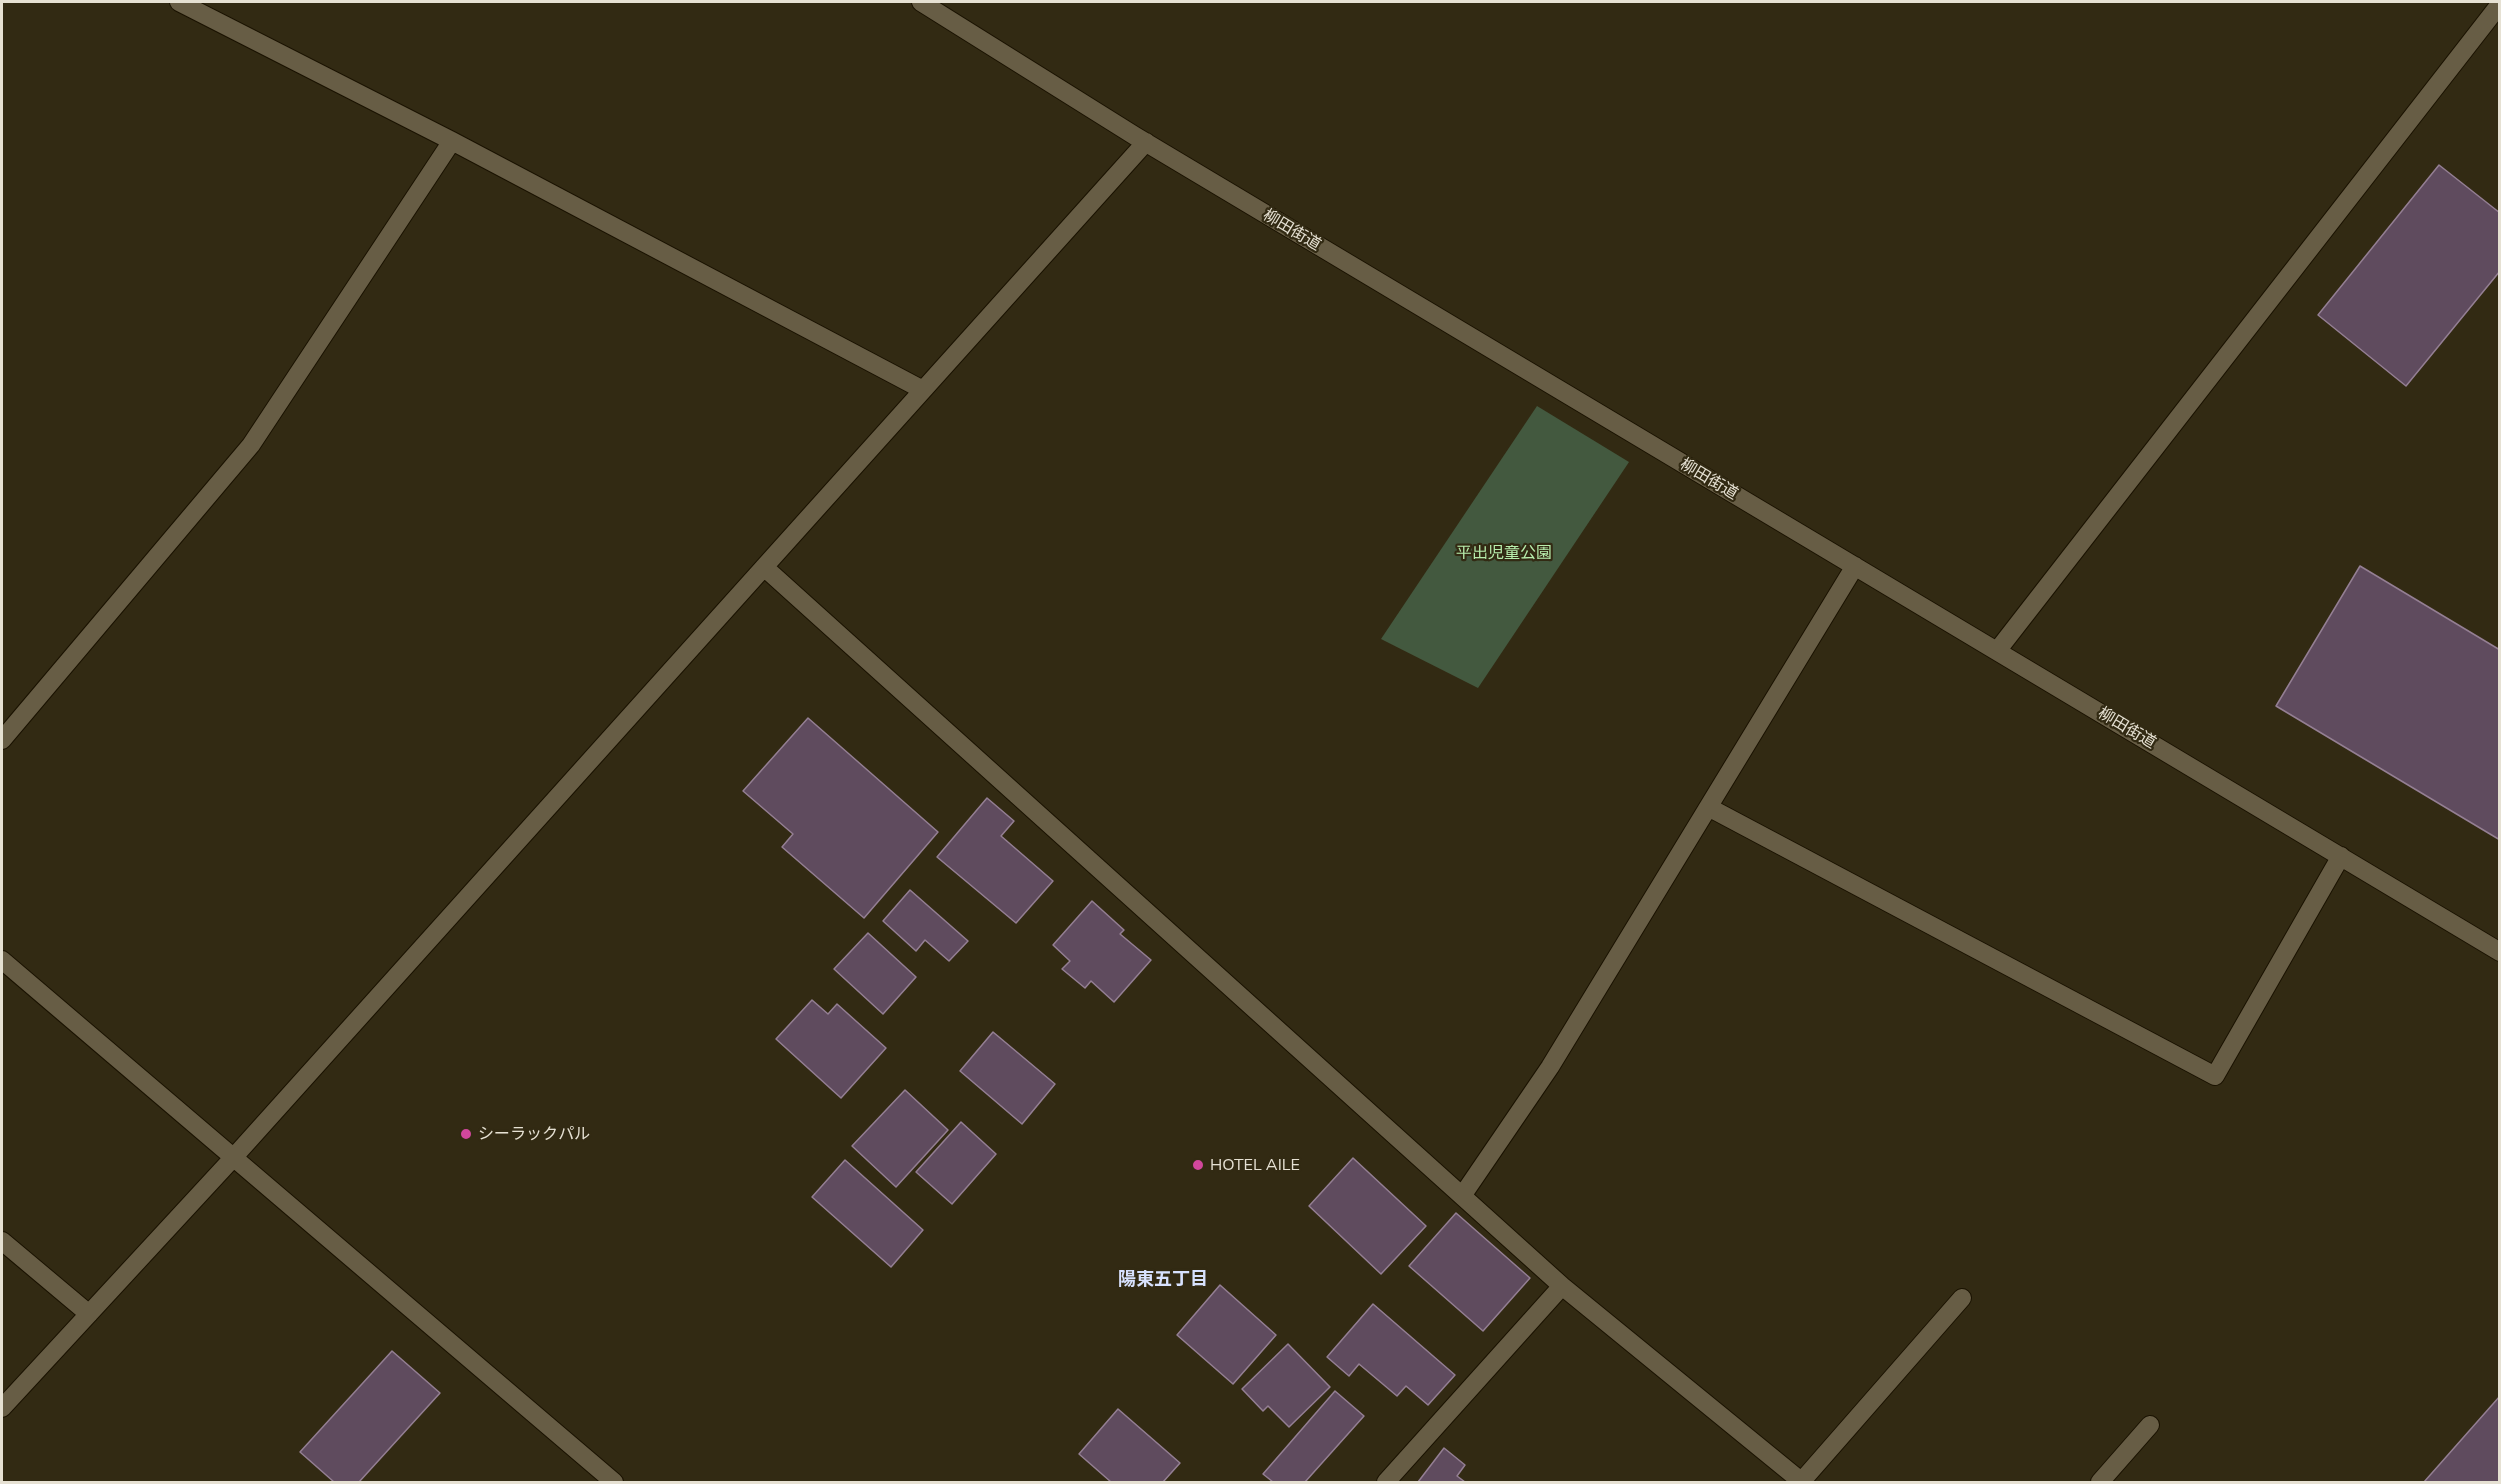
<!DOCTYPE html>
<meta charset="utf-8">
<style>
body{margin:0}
#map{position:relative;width:2501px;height:1484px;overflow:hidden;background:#322a13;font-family:Mulish,sans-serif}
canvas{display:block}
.frame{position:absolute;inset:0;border:3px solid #e6e1d3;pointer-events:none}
</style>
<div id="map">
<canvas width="2501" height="1484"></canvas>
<div class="frame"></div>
</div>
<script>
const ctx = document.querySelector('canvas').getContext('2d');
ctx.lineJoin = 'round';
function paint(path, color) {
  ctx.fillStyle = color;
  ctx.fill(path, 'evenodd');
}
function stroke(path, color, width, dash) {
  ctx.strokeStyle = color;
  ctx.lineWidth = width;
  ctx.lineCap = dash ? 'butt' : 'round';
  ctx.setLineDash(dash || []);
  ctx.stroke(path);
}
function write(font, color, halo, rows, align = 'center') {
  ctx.font = font + ' Mulish,"Noto Sans JP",sans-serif';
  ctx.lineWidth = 4.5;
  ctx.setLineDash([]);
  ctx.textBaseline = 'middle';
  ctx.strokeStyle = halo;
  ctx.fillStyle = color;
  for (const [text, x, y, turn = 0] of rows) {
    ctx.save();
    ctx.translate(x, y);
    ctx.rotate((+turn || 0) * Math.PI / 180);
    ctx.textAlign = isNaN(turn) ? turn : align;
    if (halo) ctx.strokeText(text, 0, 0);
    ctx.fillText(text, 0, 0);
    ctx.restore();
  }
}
paint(new Path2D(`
 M1537 406 1629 462 1478 688 1381 639Z`), '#43593f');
const building = new Path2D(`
 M2439 165 2500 213V271L2406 386 2318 315Z
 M2360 566 2500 650V840L2276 706Z
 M808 718 938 832 864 918 782 847 793 834 743 791Z
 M987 798 1014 821 1001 836 1053 881 1016 923 937 857Z
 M910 890 968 941 949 961 925 940 916 951 883 921Z
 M1092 901 1124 930 1120 934 1151 960 1114 1002 1091 981 1085 988 1062 969 1070 961 1053 945Z
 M868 933 916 977 883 1014 834 969Z
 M812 1000 828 1014 837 1004 886 1048 841 1098 776 1039Z
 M993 1032 1055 1084 1022 1124 960 1071Z
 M905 1090 948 1130 896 1187 852 1146Z
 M961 1122 996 1154 952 1204 916 1172Z
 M1353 1158 1426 1226 1381 1274 1309 1206Z
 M845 1160 923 1230 891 1267 812 1197Z
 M1456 1213 1530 1278 1483 1331 1409 1266Z
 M1220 1285 1276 1335 1233 1384 1177 1335Z
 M1373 1304 1455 1375 1428 1405 1406 1386 1397 1396 1359 1364 1349 1376 1327 1357Z
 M1288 1344 1330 1387 1289 1427 1268 1406 1263 1411 1242 1389Z
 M392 1351 440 1393 359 1482H334L300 1452Z
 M1335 1391 1364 1416 1305 1482H1273L1263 1474Z
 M2500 1396V1482H2424Z
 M1118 1409 1180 1463 1163 1482H1111L1079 1454Z
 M1444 1448 1465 1465 1457 1476 1465 1482H1418Z`);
paint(building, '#5f4b5e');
stroke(building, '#947f93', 1.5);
const minor = new Path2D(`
 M179 2 452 141 923 390
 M921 2 1135 136 2500 952
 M764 567 1562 1286 1802 1482
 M1997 651 2500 4
 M2 740 251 445 452 141
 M1710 808 2215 1076 2341 856
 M2 960 614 1482
 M1462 1196 1550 1067 1855 566
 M2 1241 89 1314
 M2 1408 233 1158 1146 142
 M1386 1482 1562 1286
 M1801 1482 1962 1298
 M2100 1482 2150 1425`);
stroke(minor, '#1a1200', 20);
stroke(minor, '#675d45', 18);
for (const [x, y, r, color] of [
 [466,1134,6,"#d1479c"],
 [1198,1165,6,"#d1479c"]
]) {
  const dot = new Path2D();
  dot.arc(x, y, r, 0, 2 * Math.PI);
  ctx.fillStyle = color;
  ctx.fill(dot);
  stroke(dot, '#322a13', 2);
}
write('16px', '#e6e1d3', '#322a13', [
 ["柳田街道",1292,230,31],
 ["柳田街道",1709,479,31],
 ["柳田街道",2127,728,31]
]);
write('16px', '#b7edac', '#322a13', [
 ["平出児童公園",1504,553]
]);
write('16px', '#e6e1d3', '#322a13', [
 ["シーラックパル",478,1134],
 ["HOTEL AILE",1210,1165]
], 'left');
write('bold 18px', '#d8e2fe', '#322a13', [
 ["陽東五丁目",1163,1280]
]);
</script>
